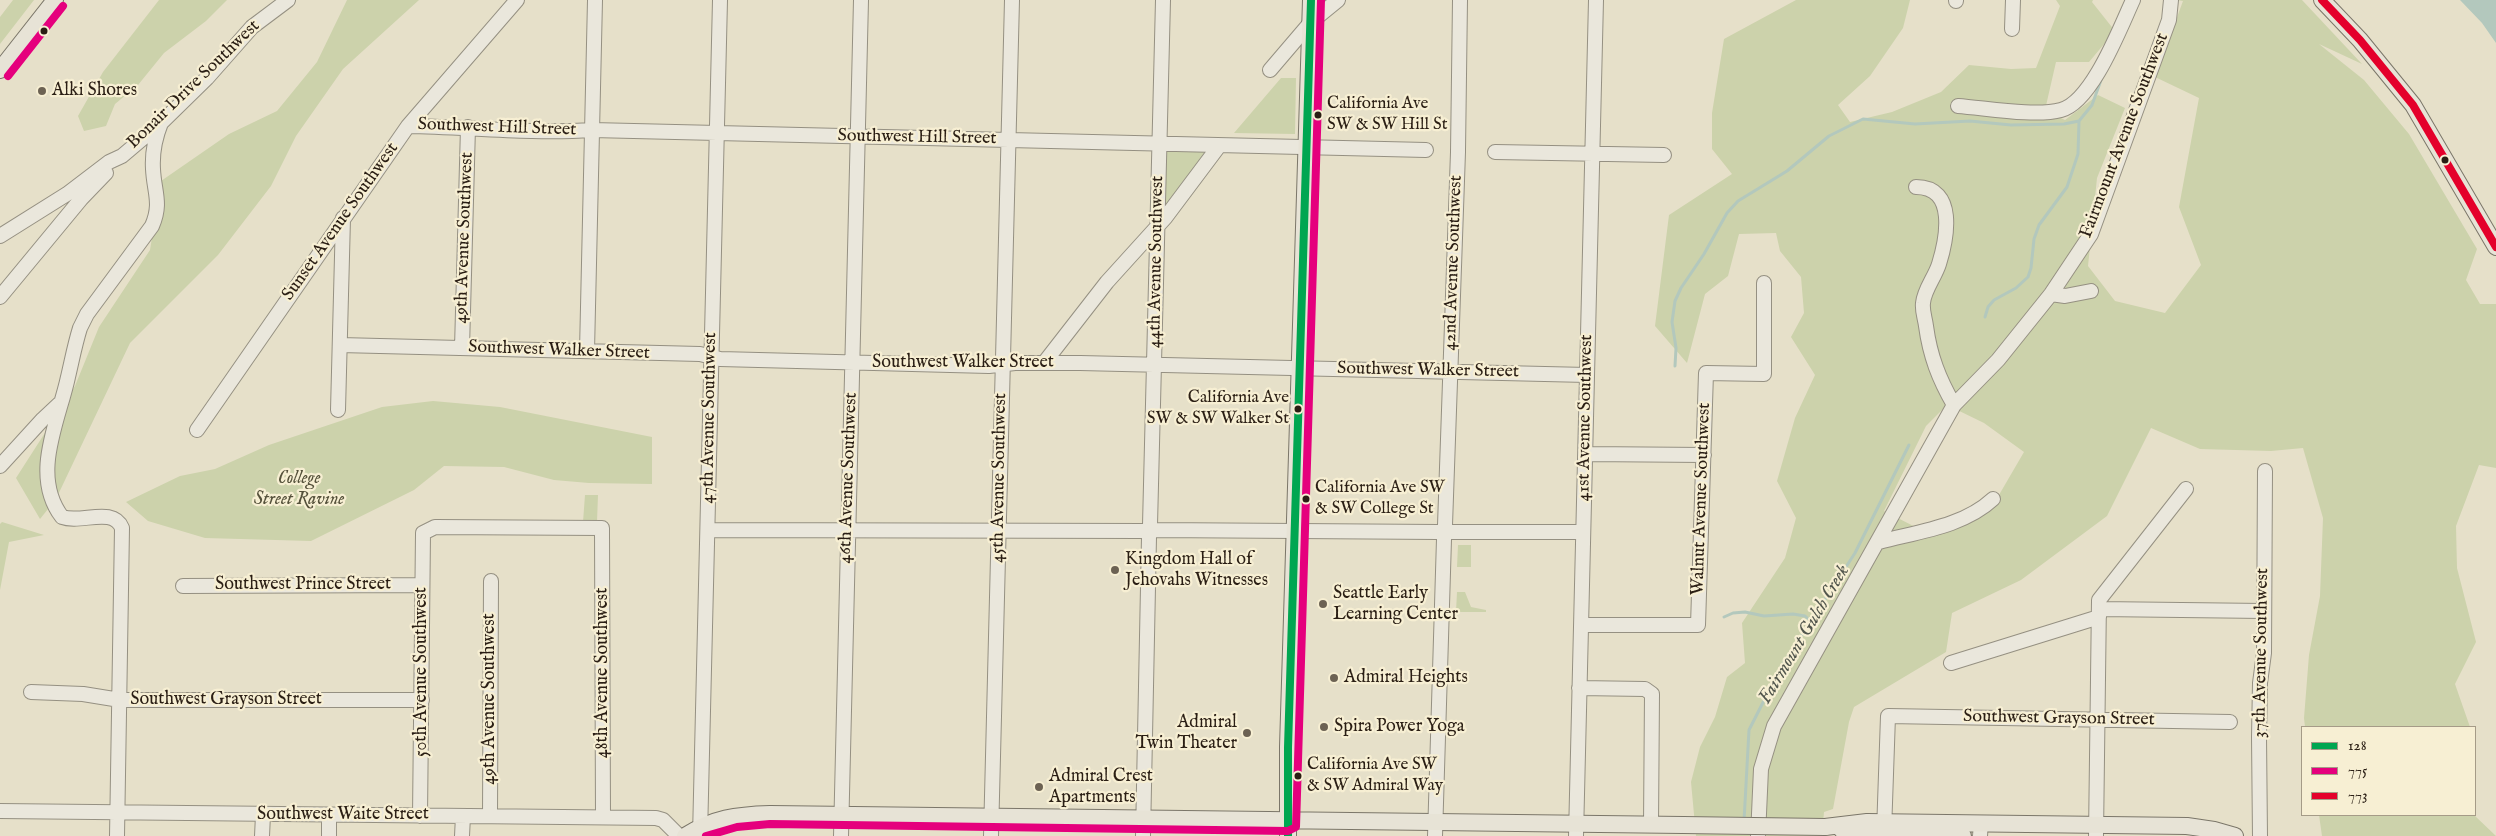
<!DOCTYPE html>
<style>
body{margin:0}
#map{position:relative;width:2496px;height:836px;overflow:hidden;background:#e6e0c9;font-family:"IM FELL English",serif}
canvas{display:block}
.legend{position:absolute;left:2301px;top:726px;width:175px;height:90px;box-sizing:border-box;background:#f7efd3;border:1px solid #a59b87;margin:0;padding:6px 9px;list-style:none;font-size:15px;color:#2a1e14}
.legend li{display:flex;align-items:center;gap:10px;height:25px}
.legend b{width:25px;border:1px solid #a59b87}
</style>
<div id="map">
<canvas width="2496" height="836"></canvas>
<ul class="legend">
<li><b style="height:6px;background:#00a651"></b>128</li>
<li><b style="height:6px;background:#e5007d"></b>775</li>
<li><b style="height:6px;background:#e4002b"></b>773</li>
</ul>
</div>
<script>
const ctx = document.querySelector('canvas').getContext('2d');
ctx.lineJoin = 'round';
function paint(path, color) {
  ctx.fillStyle = color;
  ctx.fill(path, 'evenodd');
}
function stroke(path, color, width, dash) {
  ctx.strokeStyle = color;
  ctx.lineWidth = width;
  ctx.lineCap = dash ? 'butt' : 'round';
  ctx.setLineDash(dash || []);
  ctx.stroke(path);
}
function write(font, color, halo, rows, align = 'center') {
  ctx.font = font + ' "IM FELL English",serif';
  ctx.lineWidth = 4.5;
  ctx.setLineDash([]);
  ctx.textBaseline = 'middle';
  ctx.strokeStyle = halo;
  ctx.fillStyle = color;
  for (const [text, x, y, turn = 0] of rows) {
    ctx.save();
    ctx.translate(x, y);
    ctx.rotate((+turn || 0) * Math.PI / 180);
    ctx.textAlign = isNaN(turn) ? turn : align;
    if (halo) ctx.strokeText(text, 0, 0);
    ctx.fillText(text, 0, 0);
    ctx.restore();
  }
}
paint(new Path2D(`
 M13 0H34L0 44V17Z
 M159 0H227L206 21 164 53 138 85 115 104 106 126 84 131 78 116 103 72Z
 M347 0H419L343 69 296 136 271 186 218 255 130 343 56 499 40 519 16 478 75 386 99 327 150 250 161 181 229 134 277 111 317 62Z
 M1796 0H1910L1903 28 1870 76 1838 105 1850 122 1892 112 1941 92 1969 65 2011 69 2036 68 2060 6 2056 0H2093L2092 2 2115 31 2089 62H2056L2045 110 2065 120 2098 95 2125 108 2097 178 2088 266 2115 301 2165 313 2201 265 2179 207 2199 98 2155 77 2183 1 2176 0H2302L2362 64 2319 44 2364 80 2409 134 2477 249 2466 280 2480 304H2496V468L2479 465 2456 526 2457 568 2476 642 2455 684 2470 727H2305L2304 718 2309 655 2320 596 2323 518 2303 448 2271 451 2200 449 2151 428 2107 516 2021 580 1952 613 1946 652 1854 707 1849 722 1833 809 1824 812 1822 836H1696L1691 782 1700 747 1715 717 1727 677 1745 663 1742 623 1785 558 1796 518 1777 481 1795 418 1815 375 1791 337 1804 313 1801 277 1780 251 1776 233 1739 234 1728 276 1705 294 1687 363 1655 326 1669 215 1732 174 1712 149V113L1724 39ZM1947 405 1984 423 2024 452 1992 507 1931 535 1884 511 1926 426Z
 M1281 78H1296L1295 134 1234 133Z
 M1170 149 1208 150 1163 210 1164 155Z
 M433 401 500 407 652 437V484L589 483 554 480 504 467 444 466 414 490 311 541 205 538 148 521 126 502 180 476 215 469 269 445 382 407Z
 M585 495H598L597 522H583Z
 M2 522 44 535 9 542 0 590V524Z
 M1458 545H1471V567H1457Z
 M1457 592H1465L1471 607 1486 610V612H1456Z
 M2319 815H2474L2496 836H2322Z`), '#ccd2ab');
paint(new Path2D(`
 M2460 0H2496V43L2482 23Z`), '#b3c8bd');
stroke(new Path2D(`
 M1985 317 1988 307 1994 300 2016 288 2028 277 2031 268 2034 239 2039 225 2067 187 2078 154 2079 121 2092 105 2101 80
 M1675 366 1676 348 1672 322 1675 301 1681 288 1704 254 1727 213 1738 201 1787 171 1829 136 1863 119 1915 124 1970 121 2011 125 2064 124 2079 121
 M1724 617 1733 613 1745 612 1764 616 1793 614 1805 616 1810 621
 M1744 821 1749 730 1781 667 1855 553 1909 445`), '#b3c8bd', 3);
const minor = new Path2D(`
 M1956 1V0
 M2012 29 2013 0
 M1270 70 1311 22 1338 0
 M1958 106C1986 108 2035 117 2061 110 2092 102 2120 28 2133 0
 M408 126C469 127 530 134 592 130L1426 150
 M1495 152 1664 155
 M1916 187C1957 187 1947 238 1939 264 1935 277 1924 290 1923 303 1922 311 1925 318 1926 326 1930 356 1939 379 1954 405
 M0 236 67 194 109 162 122 156 161 123 207 78 252 27 288 0
 M2051 294 2065 296 2091 291
 M0 297 81 199 106 173
 M340 345 700 354 720 359 989 366 1015 363H1080L1587 375
 M462 348 468 127
 M587 351 595 0
 M1044 363 1107 282 1165 218 1219 146
 M338 410 343 218
 M197 430 408 126 517 0
 M1586 454 1704 455
 M0 466 43 419 59 404
 M1150 525 1163 0
 M1445 525 1458 152 1460 0
 M708 530 1143 531
 M1156 530 1438 532
 M1451 532H1583
 M1879 542C1916 532 1963 527 1993 499
 M183 586 422 585
 M2099 609 2264 611
 M1581 625H1698L1706 373 1764 374V283
 M1951 663 2099 617
 M1579 688 1645 689 1652 694 1651 824
 M31 692 83 694 120 700H422
 M0 811 656 818 663 820 679 836
 M420 816 423 533 435 527 602 528 603 817
 M490 816 491 581
 M1884 832 1888 716 2230 722
 M117 836 122 528C113 506 81 524 62 517 30 475 59 420 68 377 72 360 75 344 80 328L87 314 152 226C162 203 154 192 153 169 152 153 155 138 161 123
 M262 836 263 815
 M329 836V816
 M462 836 463 816
 M700 836 720 0
 M841 836 861 0
 M991 836 1012 0
 M1143 836 1149 537
 M1435 836 1444 539
 M1576 836 1596 0
 M1758 836 1761 769 1774 726 1954 405 1998 360 2051 294 2091 234 2169 20 2171 0
 M1980 836 1981 823
 M2096 836 2099 600 2186 489
 M2260 836 2259 737 2260 683 2264 653 2265 471`);
const major = new Path2D(`
 M2322 0 2360 40 2413 105 2496 247
 M0 70 55 0
 M1825 827 1867 822 2187 826 2214 830 2235 836
 M1842 830 1867 835 1963 836
 M685 836C714 818 736 815 770 814L1683 825
 M1288 836V747L1311 0`);
stroke(minor, '#959082', 16);
stroke(major, '#7b7669', 18);
stroke(minor, '#eae7dc', 14);
stroke(major, '#e7e3d6', 16);
const majorBridge = new Path2D(`
 M1683 825 1825 827`);
stroke(majorBridge, '#7b7669', 18, []);
stroke(majorBridge, '#e7e3d6', 16);
stroke(new Path2D(`
 M1288 836V747L1311 0`), '#00a651', 8);
stroke(new Path2D(`
 M8 76 63 6
 M706 836 737 827 770 824 1288 831 1296 827 1321 0`), '#e5007d', 8);
stroke(new Path2D(`
 M2322 0 2360 40 2413 105 2496 247`), '#e4002b', 8);
for (const [x, y, r, color] of [
 [44,31,4.5,"#2a1e14"],
 [42,91,5,"#6c6253"],
 [1318,115,4.5,"#2a1e14"],
 [2445,160,4.5,"#2a1e14"],
 [1298,409,4.5,"#2a1e14"],
 [1306,499,4.5,"#2a1e14"],
 [1115,570,5,"#6c6253"],
 [1323,604,5,"#6c6253"],
 [1334,678,5,"#6c6253"],
 [1324,727,5,"#6c6253"],
 [1247,733,5,"#6c6253"],
 [1298,776,4.5,"#2a1e14"],
 [1039,787,5,"#6c6253"]
]) {
  const dot = new Path2D();
  dot.arc(x, y, r, 0, 2 * Math.PI);
  ctx.fillStyle = color;
  ctx.fill(dot);
  stroke(dot, '#f7efd3', 2);
}
write('17px', '#2a1e14', '#f7efd3', [
 ["California Ave",1327,105],
 ["SW & SW Hill St",1327,126],
 ["California Ave",1289,399,"right"],
 ["SW & SW Walker St",1289,420,"right"],
 ["California Ave SW",1315,489],
 ["& SW College St",1315,510],
 ["California Ave SW",1307,766],
 ["& SW Admiral Way",1307,787]
], 'left');
write('18px', '#2a1e14', '#f7efd3', [
 ["Bonair Drive Southwest",194,85,-44],
 ["Southwest Hill Street",497,128,2],
 ["Fairmount Avenue Southwest",2125,136,-69],
 ["Southwest Hill Street",917,138,1],
 ["Sunset Avenue Southwest",341,222,-55],
 ["49th Avenue Southwest",465,238,-88],
 ["44th Avenue Southwest",1157,262,-89],
 ["42nd Avenue Southwest",1454,263,-88],
 ["Southwest Walker Street",559,351,2],
 ["Southwest Walker Street",963,363],
 ["Southwest Walker Street",1428,371,1],
 ["47th Avenue Southwest",710,418,-89],
 ["41st Avenue Southwest",1586,418,-89],
 ["46th Avenue Southwest",849,478,-88],
 ["45th Avenue Southwest",1000,478,-89],
 ["Walnut Avenue Southwest",1702,499,-88],
 ["Southwest Prince Street",303,585],
 ["37th Avenue Southwest",2262,653,-89],
 ["50th Avenue Southwest",422,672,-90],
 ["48th Avenue Southwest",603,673,-90],
 ["49th Avenue Southwest",490,699,-90],
 ["Southwest Grayson Street",226,700],
 ["Southwest Grayson Street",2059,719,1],
 ["Southwest Waite Street",343,815]
]);
write('18px', '#2a1e14', '#f7efd3', [
 ["Alki Shores",52,91],
 ["Kingdom Hall of",1125,560],
 ["Jehovahs Witnesses",1125,581],
 ["Seattle Early",1333,594],
 ["Learning Center",1333,615],
 ["Admiral Heights",1344,678],
 ["Admiral",1237,723,"right"],
 ["Twin Theater",1237,744,"right"],
 ["Spira Power Yoga",1334,727],
 ["Admiral Crest",1049,777],
 ["Apartments",1049,798]
], 'left');
write('italic 18px', '#54503a', '#f7efd3', [
 ["College",299,479],
 ["Street Ravine",299,500]
]);
write('italic 19px', '#52564d', '#f7efd3', [
 ["Fairmount Gulch Creek",1805,635,-59]
]);
</script>
